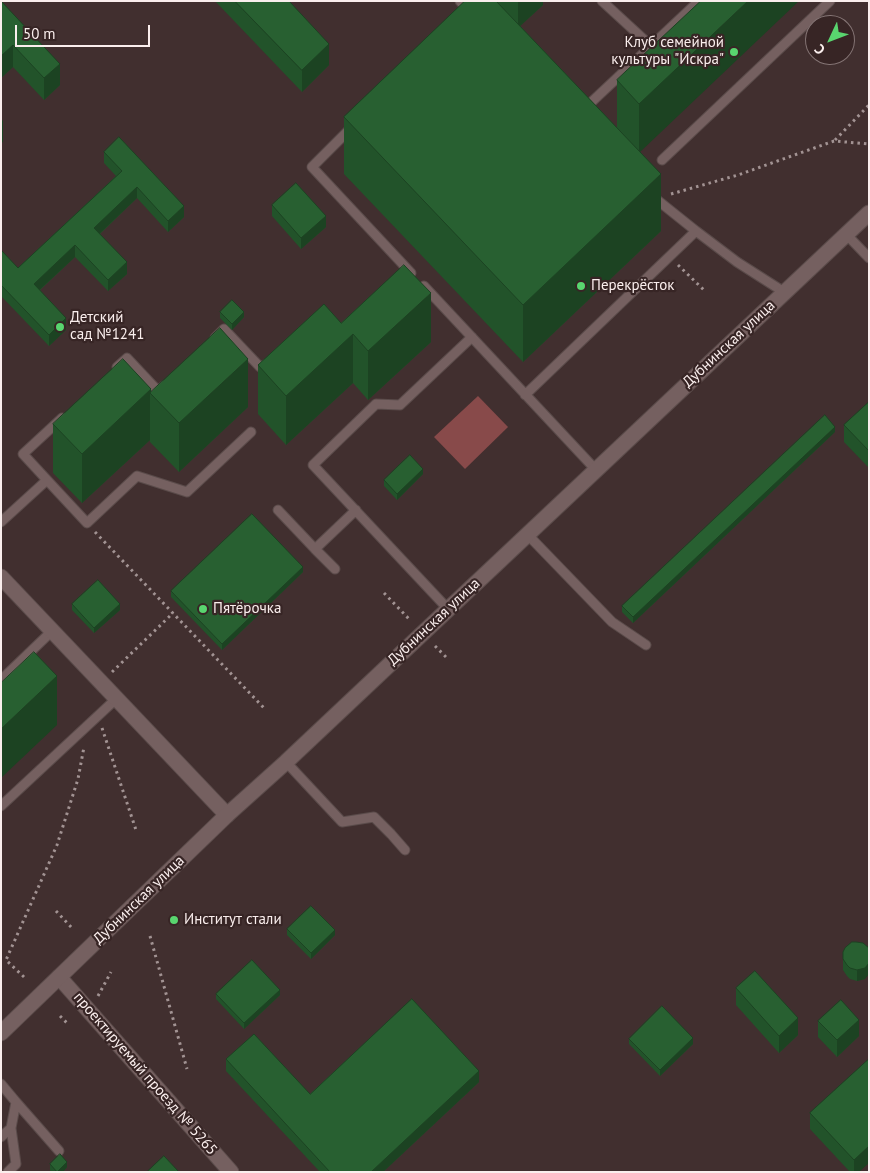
<!DOCTYPE html>
<meta charset="utf-8">
<style>
body{margin:0}
#map{position:relative;width:870px;height:1173px;overflow:hidden;background:#412f2f;font-family:"PT Sans",sans-serif}
canvas{display:block}
.frame{position:absolute;inset:0;border:2px solid #faeeed;pointer-events:none}
.north{position:absolute;left:805px;top:15px;width:50px;height:50px;box-sizing:border-box;background:#372525;border:1px solid #857575;border-radius:50%;rotate:227deg;font-size:14px;font-weight:700;line-height:20px;text-align:center;color:#faeeed}
.north::after{content:'';display:block;margin:auto;width:18px;height:22px;background:#59d56f;clip-path:polygon(50% 0,100% 100%,50% 72%,0 100%)}
.scale{position:absolute;left:15px;top:25px;width:135px;height:22px;box-sizing:border-box;border:2px solid #faeeed;border-top:0;padding-left:6px;font-size:15px;line-height:18px;white-space:nowrap;color:#faeeed;-webkit-text-stroke:4px #372525;paint-order:stroke}
</style>
<div id="map">
<canvas width="870" height="1173"></canvas>
<div class="frame"></div>
<div class="north">С</div>
<div class="scale">50 m</div>
</div>
<script>
const ctx = document.querySelector('canvas').getContext('2d');
ctx.lineJoin = 'round';
function paint(path, color) {
  ctx.fillStyle = color;
  ctx.fill(path, 'evenodd');
}
function stroke(path, color, width, dash) {
  ctx.strokeStyle = color;
  ctx.lineWidth = width;
  ctx.lineCap = dash ? 'butt' : 'round';
  ctx.setLineDash(dash || []);
  ctx.stroke(path);
}
function write(font, color, halo, rows, align = 'center') {
  ctx.font = font + ' "PT Sans",sans-serif';
  ctx.lineWidth = 4.5;
  ctx.setLineDash([]);
  ctx.textBaseline = 'middle';
  ctx.strokeStyle = halo;
  ctx.fillStyle = color;
  for (const [text, x, y, turn = 0] of rows) {
    ctx.save();
    ctx.translate(x, y);
    ctx.rotate((+turn || 0) * Math.PI / 180);
    ctx.textAlign = isNaN(turn) ? turn : align;
    if (halo) ctx.strokeText(text, 0, 0);
    ctx.fillText(text, 0, 0);
    ctx.restore();
  }
}
paint(new Path2D(`
 M478 396 508 427 465 469 434 437Z`), '#884a4a');
const service = new Path2D(`
 M460 1 470 12
 M602 1 651 46
 M583 110 699 1
 M352 127 312 167 411 273
 M662 160 830 1
 M651 195 696 231 737 262 784 292
 M846 234 869 258
 M424 286 596 470
 M215 338 224 329 260 367 267 364
 M117 367 127 358 158 391 164 386
 M525 395 696 231
 M47 480 87 523 137 476 187 492 251 432
 M278 510 315 549 356 510
 M1 522 47 480 23 454 62 418
 M527 534 612 622 646 645
 M315 549 335 569
 M448 609 313 465 376 404 400 405 472 337
 M1 680 52 631
 M286 762 342 822 374 817 391 834 405 850
 M1 806 116 699
 M1 1084 16 1102 11 1128 1 1137
 M16 1102 59 1151
 M8 1172 16 1164 11 1128`);
const minor = new Path2D(`
 M1 577 227 815
 M59 977 231 1172`);
const tertiary = new Path2D(`
 M1 1033 227 815 286 762 869 213`);
stroke(service, '#5a4b4a', 11);
stroke(minor, '#5a4b4a', 17);
stroke(tertiary, '#5a4b4a', 17);
stroke(new Path2D(`
 M835 140 869 105
 M671 194 738 175 834 141 869 144
 M678 265 706 292
 M95 532 264 708
 M384 593 410 620
 M435 646 447 658
 M112 672 173 613
 M102 728 136 830
 M56 911 72 928
 M150 936 187 1069
 M24 977 6 960 57 845 78 779 84 747
 M98 996 111 972
 M60 1016 67 1023`), '#a29393', 3, [2.5, 4]);
stroke(service, '#756060', 9);
stroke(minor, '#756060', 15);
stroke(tertiary, '#756060', 15);
paint(new Path2D(`
 M1 1 60 85 44 100 13 67 1 78Z
 M215 1H289L329 65 302 92Z
 M465 1H543V5L520 26 617 128V80L701 1 640 152 661 231 523 362 344 174V117Z
 M104 152 184 217 168 232 137 198 100 234 127 274 108 291 75 257 40 290 66 330 49 346 1 296V252L18 268 116 176 104 163Z
 M272 205 326 227 301 249 272 216Z
 M220 312 244 317 232 330 220 318Z
 M341 323 431 342 368 400 353 383 286 445 258 414V365Z
 M151 392 248 407 179 472 150 442V440L82 503 53 473V424Z
 M869 402V468L844 442V425Z
 M835 432 633 623 622 612V606Z
 M423 474 397 500 384 486V480Z
 M303 572 222 650 171 597V591Z
 M72 604 120 610 94 633 72 610Z
 M287 929 335 935 311 959 287 935Z
 M843 952 865 979 857 981 850 979 847 976 843 970Z
 M736 988 798 1035 779 1053 736 1005Z
 M216 994 280 995 244 1029 216 999Z
 M818 1021 859 1036 837 1057 818 1037Z
 M629 1039 693 1044 660 1076 629 1044Z
 M226 1059 310 1094 479 1082 383 1172H320L226 1071Z
 M869 1059 859 1172H850L810 1129V1113Z
 M50 1164 67 1167 63 1172H51L50 1170Z`), '#22532a');
paint(new Path2D(`
 M518 1H543V5L518 28Z
 M748 1H799L639 153V104Z
 M329 44V65L302 92V70Z
 M13 45V67L1 78V56Z
 M60 64V85L44 100V78Z
 M3 120V142L1 143V122Z
 M661 174V231L523 362V305Z
 M137 187V198L94 239V228Z
 M184 206V217L168 232V221Z
 M326 216V227L301 249V238Z
 M75 245V257L34 295V284Z
 M127 262V274L108 291V280Z
 M431 293V342L368 400V351Z
 M244 312V317L232 330V324Z
 M66 318V330L49 346V335Z
 M353 334V383L286 445V396Z
 M248 359V407L179 472V423Z
 M151 389V394L150 393V440L82 503V454Z
 M835 427V432L633 623V617Z
 M423 469V474L397 500V494Z
 M303 567V572L222 650V644Z
 M120 604V610L94 633V628Z
 M57 676V725L1 778V729Z
 M335 930V935L311 959V953Z
 M869 963V974L865 979 857 981V970Z
 M280 990V995L244 1029V1023Z
 M798 1018V1035L779 1053V1036Z
 M859 1020V1036L837 1057V1040Z
 M693 1038V1044L660 1076V1070Z
 M479 1071V1082L383 1172H371Z
 M869 1146V1163L859 1172H854V1160Z
 M67 1162V1167L63 1172H57Z`), '#1c4322');
const building = new Path2D(`
 M1 1 60 64 44 78 13 45 1 56Z
 M235 1H289L329 44 302 70Z
 M465 1H496L661 174 523 305 344 117Z
 M701 1H748L639 104 617 80Z
 M119 137 184 206 168 221 137 187 94 228 127 262 108 280 75 245 34 284 66 318 49 335 1 285V252L2 251 18 268 122 171 104 152Z
 M296 183 326 216 301 238 272 205Z
 M404 265 431 293 368 351 353 334 286 396 258 365 324 304 341 323Z
 M232 300 244 312 232 324 220 312Z
 M220 328 248 359 179 423 150 393Z
 M123 359 151 389 82 454 53 424Z
 M869 402V451L844 425Z
 M825 415 835 427 633 617 622 606Z
 M410 455 423 469 397 494 384 480Z
 M252 514 303 567 222 644 171 591Z
 M98 580 120 604 94 628 72 604Z
 M34 652 57 676 1 729V683Z
 M311 906 335 930 311 953 287 929Z
 M852 942H856L863 943 869 948V963L865 968 857 970 850 968 847 965 843 959V952L845 948Z
 M252 960 280 990 244 1023 216 994Z
 M755 971 798 1018 779 1036 736 988Z
 M412 999 479 1071 371 1172H330L226 1059 254 1034 310 1094Z
 M841 1000 859 1020 837 1040 818 1021Z
 M662 1006 693 1038 660 1070 629 1039Z
 M869 1059V1146L854 1160 810 1113Z
 M60 1154 67 1162 57 1172 50 1164Z
 M164 1156 179 1172H147Z`);
paint(building, '#286031');
stroke(building, '#1c4322', 1);
for (const [x, y, r, color] of [
 [734,52,5,"#59d56f"],
 [581,286,5,"#59d56f"],
 [60,327,5,"#59d56f"],
 [203,609,5,"#59d56f"],
 [174,920,5,"#59d56f"]
]) {
  const dot = new Path2D();
  dot.arc(x, y, r, 0, 2 * Math.PI);
  ctx.fillStyle = color;
  ctx.fill(dot);
  stroke(dot, '#372525', 2);
}
write('15px', '#faeeed', '#372525', [
 ["Клуб семейной",724,43,"right"],
 ["культуры \"Искра\"",724,60,"right"],
 ["Перекрёсток",591,286],
 ["Детский",70,318],
 ["сад №1241",70,335],
 ["Пятёрочка",213,609],
 ["Институт стали",184,920]
], 'left');
write('15px', '#faeeed', '#372525', [
 ["Дубнинская улица",729,344,-43],
 ["Дубнинская улица",434,622,-43],
 ["Дубнинская улица",139,900,-44],
 ["проектируемый проезд № 5265",145,1074,49]
]);
</script>
